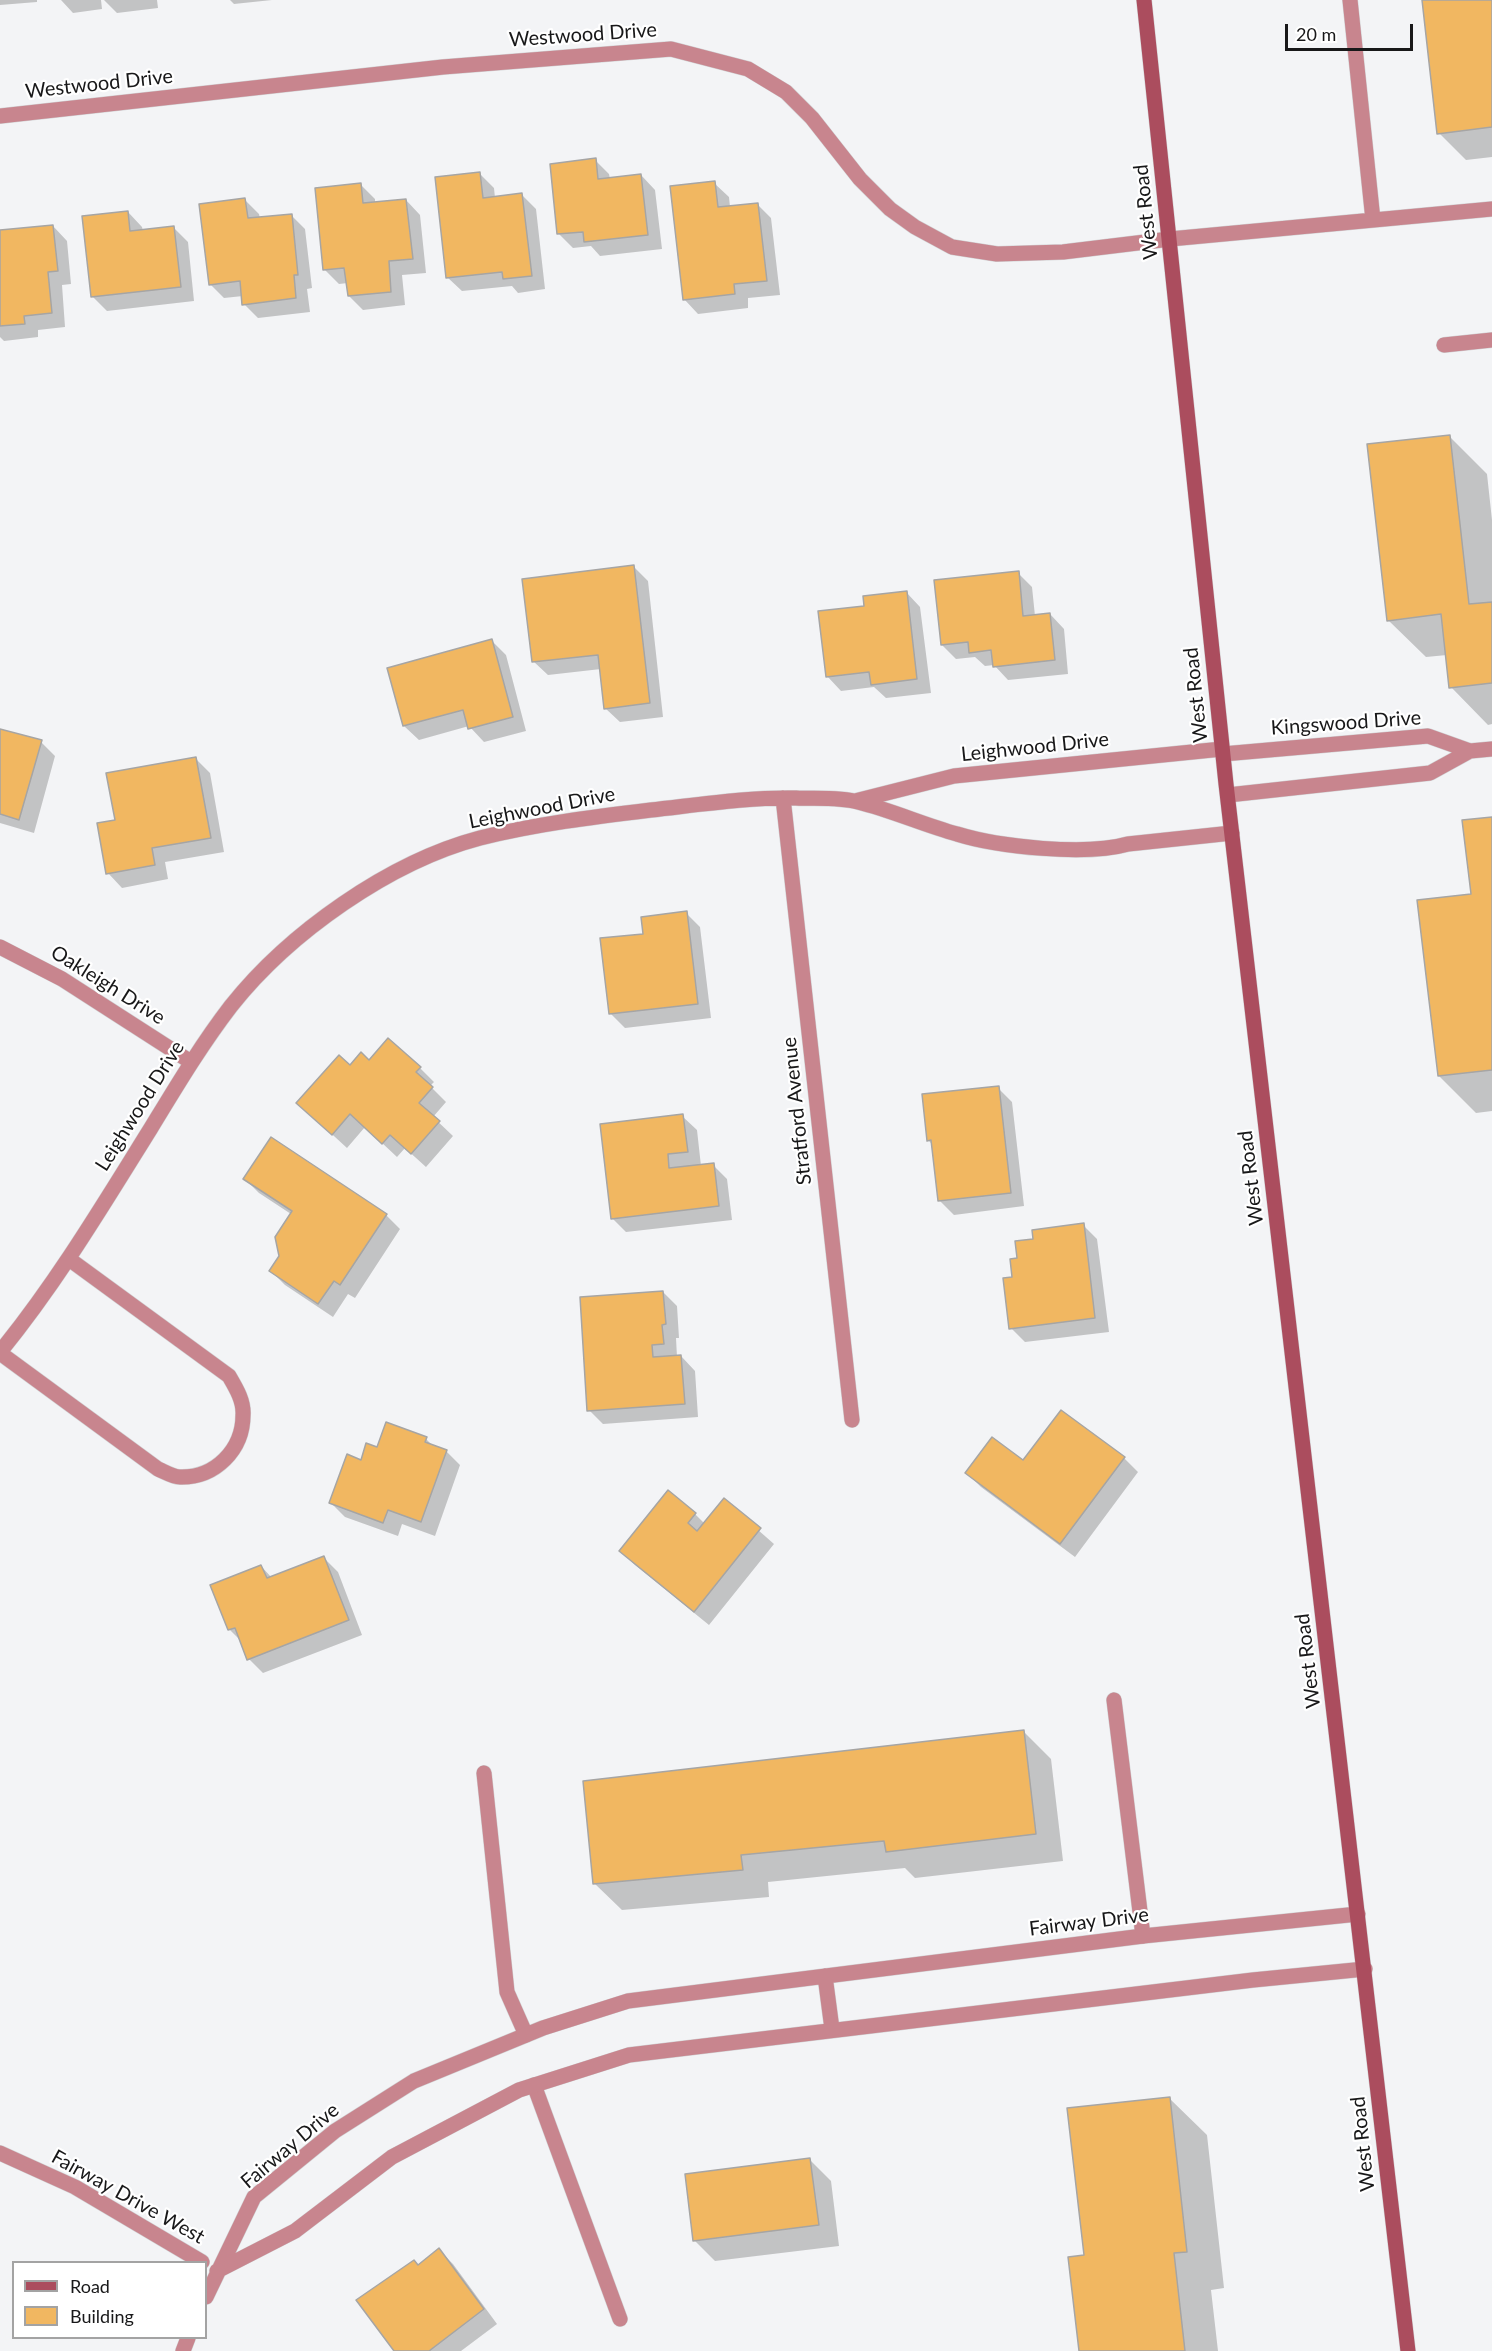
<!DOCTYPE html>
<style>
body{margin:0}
#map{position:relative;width:1492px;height:2351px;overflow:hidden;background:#f3f4f6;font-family:Lato,sans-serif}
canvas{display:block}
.legend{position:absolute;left:12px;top:2261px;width:195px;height:78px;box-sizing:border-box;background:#fff;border:2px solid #a3a3a3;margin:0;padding:8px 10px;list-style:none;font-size:18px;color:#181819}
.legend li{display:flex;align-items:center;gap:12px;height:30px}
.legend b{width:30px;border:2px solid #a3a3a3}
.scale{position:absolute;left:1285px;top:24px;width:128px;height:27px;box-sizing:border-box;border:3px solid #181819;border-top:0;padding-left:8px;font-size:18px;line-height:21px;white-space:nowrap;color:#181819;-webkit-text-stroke:4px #fff;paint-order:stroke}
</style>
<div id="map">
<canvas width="1492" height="2351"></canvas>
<ul class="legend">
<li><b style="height:8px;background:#ab4d5e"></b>Road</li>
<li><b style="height:16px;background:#f1b761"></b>Building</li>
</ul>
<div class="scale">20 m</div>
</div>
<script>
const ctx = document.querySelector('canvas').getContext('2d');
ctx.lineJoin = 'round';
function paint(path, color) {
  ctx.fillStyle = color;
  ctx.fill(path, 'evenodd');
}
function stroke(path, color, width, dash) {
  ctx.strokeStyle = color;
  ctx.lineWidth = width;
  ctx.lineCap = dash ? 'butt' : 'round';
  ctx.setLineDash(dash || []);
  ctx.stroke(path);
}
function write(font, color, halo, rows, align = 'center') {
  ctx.font = font + ' Lato,sans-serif';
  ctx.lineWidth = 4.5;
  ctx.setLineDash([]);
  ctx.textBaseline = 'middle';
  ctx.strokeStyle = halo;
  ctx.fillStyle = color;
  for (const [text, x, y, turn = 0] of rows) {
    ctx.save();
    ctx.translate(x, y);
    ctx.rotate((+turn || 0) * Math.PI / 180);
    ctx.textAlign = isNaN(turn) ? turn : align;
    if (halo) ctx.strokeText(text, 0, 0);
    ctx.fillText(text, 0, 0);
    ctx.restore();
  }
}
paint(new Path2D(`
 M0 0H37V2L0 5Z
 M61 0H101L102 9 73 13Z
 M104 0H157L158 8 117 13Z
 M230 0H272L234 4Z
 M1423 0H1492V157L1466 160 1439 133Z
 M595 160 609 174 610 179 641 175 655 190 662 249 600 256 591 246 573 248 559 234Z
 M480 174 494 188 495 198 522 195 536 209 545 289 518 293 512 286 462 291 447 277Z
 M714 183 729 197 730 207 757 204 771 218 780 295 748 298V308L698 314 684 299Z
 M361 185 375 199V203L406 200 420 215 426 273 402 275 405 305 363 310 349 296 348 283 339 284 325 270Z
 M245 200 259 214 260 219 291 215 305 229 312 288 307 289 310 312 258 318 244 304 243 296 224 298 210 284Z
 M128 212 142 227 143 231 174 228 188 242 194 301 107 311 92 296Z
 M53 226 67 241 71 284 62 285 65 327 38 330V337L4 341 0 337V232Z
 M1449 436 1487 474 1492 520V724L1488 725 1451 687 1447 655 1426 657 1388 620Z
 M634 567 648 581 663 717 620 722 605 708 601 669 548 675 533 661Z
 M1018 573 1032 587 1035 616 1050 614 1064 629 1068 674 1008 680 994 665 985 666 975 657 956 659 942 645Z
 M906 592 920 607 931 693 886 698 874 687 841 691 827 676 866 607Z
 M492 641 506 655 526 731 484 742 469 726 419 740 404 726Z
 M0 730 41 742 55 756 34 833 0 823Z
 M196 759 210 773 224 852 165 862 168 879 122 888 108 873 116 821Z
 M1492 819V1111L1476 1113 1439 1076 1473 895Z
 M686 913 700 927 711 1018 625 1028 611 1014 645 935Z
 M369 1062 420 1068 434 1082 430 1086 446 1102 433 1117 453 1136 426 1167 405 1148 397 1157 365 1127 347 1148 298 1103 350 1067Z
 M998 1088 1012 1102 1024 1206 954 1215 939 1200 933 1145 928 1140Z
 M682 1116 697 1130 701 1166 713 1165 727 1179 732 1220 626 1232 612 1218Z
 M245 1179 386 1215 400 1229 355 1298 348 1294 333 1317 285 1285 271 1271 280 1256 291 1214 259 1193Z
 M1083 1225 1097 1239 1109 1332 1025 1342 1011 1328 1018 1259 1034 1240Z
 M663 1292 677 1306 679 1338H676L677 1357 681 1356 695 1371 698 1417 603 1424 589 1410Z
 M426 1439 434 1447 446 1451 460 1465 435 1536 402 1524 398 1536 345 1517 330 1502 362 1462 378 1449Z
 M1124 1458 1138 1472 1075 1557 981 1487 967 1473 1023 1462Z
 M724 1500 774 1544 709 1625 635 1565 621 1551 695 1514 705 1524Z
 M324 1558 338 1572 362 1635 263 1673 249 1659 242 1642 229 1629 261 1566 272 1578Z
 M1024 1732 1051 1759 1063 1861 915 1878 905 1868 768 1882 769 1897 622 1910 594 1883Z
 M1169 2098 1207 2135 1224 2288 1211 2290 1218 2351H1081L1085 2257Z
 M809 2159 831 2181 839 2246 715 2261 694 2240Z
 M439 2250 453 2264 497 2324 461 2351H396L418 2266Z`), '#0003');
const building = new Path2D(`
 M1422 0H1492V127L1437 134Z
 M596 158 598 179 641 174 648 235 584 242 583 232 557 234 550 164Z
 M480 172 483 198 522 193 532 276 503 279 502 272 446 278 435 177Z
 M715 181 718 207 758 203 767 281 734 284 735 294 683 300 670 186Z
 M361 183 363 203 406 199 413 259 389 261 391 292 348 296 344 268 323 270 315 188Z
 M245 198 248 218 292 214 298 275H294L296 298 242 305 240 281 209 285 199 204Z
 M128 211 130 231 174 226 181 287 91 297 82 216Z
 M53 225 58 271 48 272 52 313 24 316 25 324 0 326V230Z
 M1450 435 1469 604 1492 602V683L1449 688 1441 614 1387 621 1367 444Z
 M634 565 650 703 604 709 598 655 532 662 522 579Z
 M1019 571 1023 616 1050 613 1055 660 993 667 991 650 969 653 968 642 941 645 934 580Z
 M907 591 917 679 871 685 869 672 826 677 818 611 864 606 863 596Z
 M492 639 513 717 468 729 463 710 403 726 387 668Z
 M0 729 42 740 19 820 0 814Z
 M196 757 211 838 152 848 155 865 106 874 97 823 115 820 106 773Z
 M1492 817V1070L1438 1076 1417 900 1471 894 1462 820Z
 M687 911 698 1004 609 1014 600 938 643 934 641 917Z
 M388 1038 421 1067 416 1072 433 1087 419 1103 440 1121 411 1154 390 1135 382 1144 350 1114 332 1135 296 1103 339 1055 350 1065 361 1052 369 1060Z
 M999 1086 1011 1193 938 1201 931 1140 927 1141 922 1094Z
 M683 1114 688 1152 668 1154 669 1168 714 1163 719 1206 611 1219 600 1124Z
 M271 1137 387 1214 340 1285 334 1281 318 1304 269 1271 279 1256 275 1237 292 1211 243 1179Z
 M1084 1223 1095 1318 1009 1329 1003 1278 1012 1277 1010 1259 1017 1258 1015 1241 1033 1239 1032 1230Z
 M663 1291 666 1324 662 1325 664 1344 652 1345 653 1357 681 1355 685 1404 587 1411 580 1297Z
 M1061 1410 1125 1457 1060 1544 965 1473 992 1437 1023 1460Z
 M386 1422 427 1437 425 1442 447 1450 421 1522 388 1510 383 1523 329 1503 347 1454 361 1460 366 1443 377 1447Z
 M668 1490 696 1513 688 1523 697 1531 724 1498 761 1528 694 1612 619 1551Z
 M324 1556 349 1620 247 1660 235 1628 228 1630 210 1585 261 1565 267 1578Z
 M1024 1730 1036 1834 886 1852 884 1841 741 1855 743 1870 593 1884 583 1781Z
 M1170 2097 1187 2252 1174 2253 1185 2351H1079L1068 2257 1084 2255 1067 2108Z
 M810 2158 819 2225 693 2241 685 2174Z
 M439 2248 484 2309 429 2351H394L356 2300 414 2260 418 2265Z`);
paint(building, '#f1b761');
stroke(building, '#a6a5a4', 1.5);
const lane = new Path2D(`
 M1350 0 1373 220
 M1170 239 1492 209
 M1114 1700 1143 1936
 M484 1773 507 1992 526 2035
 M534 2085 620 2319`);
const street = new Path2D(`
 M0 116 443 67 671 49 748 69 786 92 812 118 860 179 890 209 915 227 952 247 997 254 1063 252 1170 239
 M1444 345 1492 340
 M1223 754 1428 736 1470 751
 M1228 795 1430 773 1470 751 1492 749
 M783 798 852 1420
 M855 801 954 776 1222 749
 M0 947 62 979 191 1062
 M0 1352C57 1282 103 1205 151 1128 176 1087 201 1045 231 1006 289 933 389 862 480 838 536 824 593 817 651 810 697 805 749 797 796 798 816 799 839 797 858 802 891 810 924 825 957 834 999 847 1086 856 1128 844L1232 833
 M0 1353 158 1469C165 1472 173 1477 180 1477 215 1478 243 1450 243 1415 244 1401 236 1388 229 1376L69 1259
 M825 1976 832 2029
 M0 2153 75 2187 202 2262
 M217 2271 295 2231 392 2157 519 2090 629 2055 1253 1980 1365 1969
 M206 2297 254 2197 335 2131 414 2081 543 2028 628 2001 1143 1936 1358 1914
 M183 2351 188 2338`);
const secondary = new Path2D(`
 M1144 0 1226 784 1408 2351`);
stroke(lane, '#d0d1d3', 16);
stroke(street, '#d0d1d3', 16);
stroke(secondary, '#d0d1d3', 16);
stroke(lane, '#c8858e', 15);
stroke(street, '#c8858e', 15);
stroke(secondary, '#ab4d5e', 15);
write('20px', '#181819', '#fff', [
 ["Westwood Drive",583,35,-4],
 ["Westwood Drive",99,84,-6],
 ["West Road",1146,212,-96],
 ["West Road",1196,695,-96],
 ["Kingswood Drive",1346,723,-4],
 ["Leighwood Drive",1035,747,-6],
 ["Leighwood Drive",542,808,-11],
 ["Oakleigh Drive",108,985,32],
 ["Leighwood Drive",140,1106,-58],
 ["Stratford Avenue",797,1111,-96],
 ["West Road",1251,1178,-97],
 ["West Road",1308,1661,-97],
 ["Fairway Drive",1089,1922,-7],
 ["West Road",1363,2144,-96],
 ["Fairway Drive",290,2146,-40],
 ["Fairway Drive West",128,2197,29]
]);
</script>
